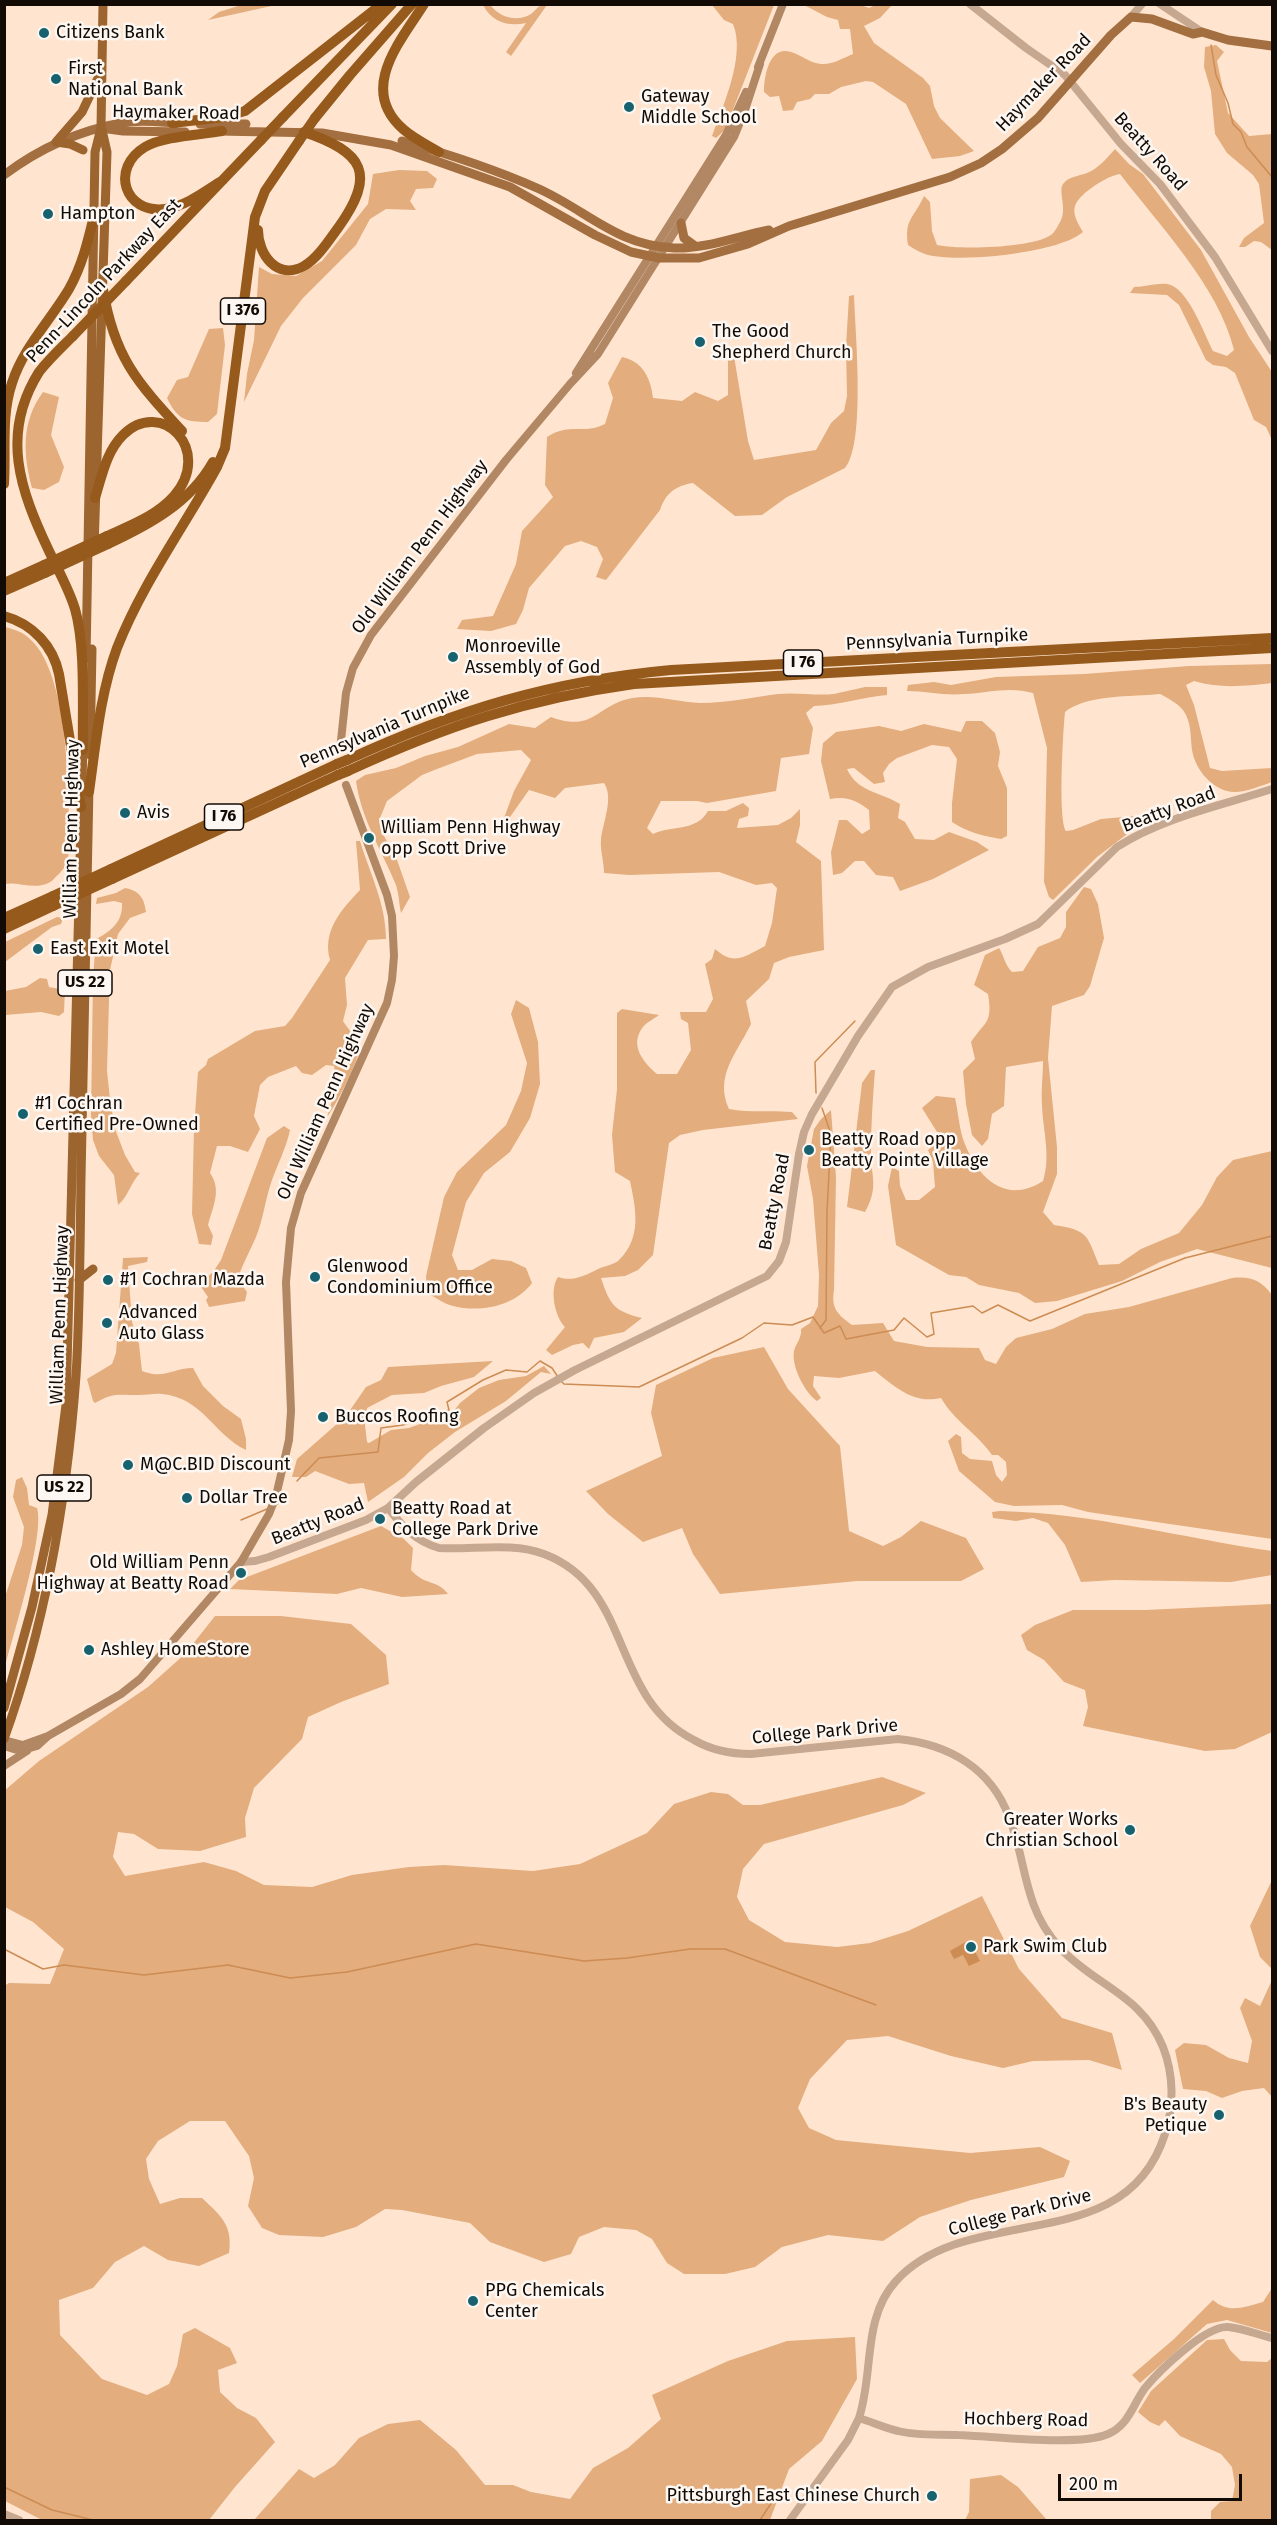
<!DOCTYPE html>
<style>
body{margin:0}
#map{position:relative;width:1277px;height:2525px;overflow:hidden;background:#ffe5d0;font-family:"Fira Sans",sans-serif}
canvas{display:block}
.frame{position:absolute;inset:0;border:6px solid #120a04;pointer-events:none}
.scale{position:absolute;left:1058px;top:2474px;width:184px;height:27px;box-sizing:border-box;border:3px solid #120a04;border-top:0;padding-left:8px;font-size:18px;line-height:21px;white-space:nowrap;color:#120a04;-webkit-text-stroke:4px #fcf7f2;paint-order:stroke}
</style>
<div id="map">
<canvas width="1277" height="2525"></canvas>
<div class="frame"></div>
<div class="scale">200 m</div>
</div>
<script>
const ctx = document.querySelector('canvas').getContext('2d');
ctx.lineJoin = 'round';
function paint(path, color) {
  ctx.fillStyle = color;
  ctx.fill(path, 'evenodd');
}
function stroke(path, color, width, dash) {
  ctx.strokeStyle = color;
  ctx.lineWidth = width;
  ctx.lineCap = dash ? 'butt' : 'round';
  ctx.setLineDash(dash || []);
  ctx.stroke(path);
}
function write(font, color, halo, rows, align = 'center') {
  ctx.font = font + ' "Fira Sans",sans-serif';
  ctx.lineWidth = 5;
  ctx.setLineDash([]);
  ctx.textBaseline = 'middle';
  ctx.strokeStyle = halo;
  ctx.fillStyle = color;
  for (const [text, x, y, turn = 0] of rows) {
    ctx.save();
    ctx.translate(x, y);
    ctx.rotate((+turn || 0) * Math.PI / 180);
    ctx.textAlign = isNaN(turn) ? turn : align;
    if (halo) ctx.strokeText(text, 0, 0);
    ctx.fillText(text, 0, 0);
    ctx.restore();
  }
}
paint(new Path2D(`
 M241 5H276L208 20 219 12Z
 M483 5H490C500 17 516 23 531 14 538 9 538 4 547 5L511 56 506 52 526 23C508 27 492 22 483 5Z
 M712 5H774L725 130 716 138 712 136C723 106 746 55 733 24L724 20Z
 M861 5 869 8 875 5H892L880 18 864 26 874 43 923 78 930 86 934 106 940 118 974 151 960 156 932 159 906 104 873 82 866 81 841 87 829 94H815L810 99 797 102 793 110 783 111 779 96 770 97 764 92C764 77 769 45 791 52 801 55 810 63 821 64 832 65 843 58 853 54L850 29H840L838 20 827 17 804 5Z
 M1216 45 1224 52 1217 61 1228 113 1249 136 1272 134V250L1261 242 1254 241 1245 247H1239L1244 238 1264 223 1259 184 1253 175 1227 153 1215 134 1211 91 1204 67 1205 47Z
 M1115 149 1129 164 1143 174 1201 250 1249 337 1272 372V440L1266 427 1254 420 1235 373 1226 367 1213 365 1206 360 1179 305 1167 295 1130 293 1134 287C1145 287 1156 283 1167 284 1188 287 1204 334 1213 351L1227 356 1234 350C1219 287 1159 225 1120 174 1109 175 1079 193 1075 206 1072 215 1079 225 1083 232 1060 253 955 264 925 254 919 252 913 248 908 245 904 219 914 218 924 196L930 202 932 231 937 245C960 250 1032 248 1051 235 1055 232 1059 224 1061 220 1067 208 1058 191 1063 184 1069 176 1080 176 1087 173 1099 168 1107 158 1115 149Z
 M399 170 427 171 437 179 433 188 416 189 410 201 416 210 386 209 370 219 356 245 303 298 281 326 244 402 247 374 254 340 259 267 272 274 296 276 322 261 368 204 373 174Z
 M854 295C855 330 866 444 845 468L787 497 762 515 735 516 693 483C675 486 666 493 660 510L606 580 596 577 603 559 597 547 581 541 565 546 529 588 523 610 516 624 491 631 457 629 462 620 493 616 516 564 522 531 553 497 545 485 547 437C570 422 583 435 605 424L613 398 608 383 622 357C643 361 651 379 653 398L682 401 695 392 718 401 728 395V352L734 356 748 441 754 460 816 450 831 423 844 411 847 396 846 346 849 296Z
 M223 328 225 345 217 414 208 422C185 422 177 419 167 398L177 380 188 377 209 329Z
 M43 392 59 397 51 435 64 467 59 482 44 490 32 488C23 454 21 422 43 392Z
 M4 627C15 629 25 633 32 641 66 674 69 780 69 826 69 837 71 856 65 866 63 871 56 876 53 880 39 892 18 881 5 884Z
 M1272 664V683C1245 686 1221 689 1194 681L1186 685 1194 705 1210 768 1222 771 1272 768V782C1260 786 1240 795 1227 791 1209 786 1195 768 1192 750 1190 735 1192 723 1183 710 1177 703 1168 698 1160 694 1132 697 1087 694 1065 712 1063 731 1058 820 1066 831L1073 830 1101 819 1135 816 1139 825 1097 857 1053 900 1049 897 1044 882 1047 748 1033 693C1009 686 988 693 964 694 945 696 926 691 907 691L908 685 934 682 951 685 996 677 1084 674 1189 666Z
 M865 687H887V695C864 697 835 706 814 706L806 713 813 728 809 754 781 758 776 791 707 803 697 801H661L647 828 653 834C672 825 696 832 708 811H726L743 803 749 808 748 816 739 819 737 828 778 825 791 818 800 809V825L796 842 821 861 824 950 789 957 774 963 769 979 746 1001 751 1024C737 1053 714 1076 729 1109 751 1113 770 1110 792 1112L798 1119 703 1130 680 1135 669 1143 653 1255 638 1270 625 1276 601 1278C610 1305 614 1311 642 1318L624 1332 594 1338 589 1349 583 1343 573 1345 552 1355 546 1350 565 1327C555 1317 549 1290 558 1277 573 1282 584 1276 598 1269 604 1266 614 1265 619 1260 642 1237 636 1210 630 1181L615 1172 612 1135 617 1089V1013L622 1009 659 1015C654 1019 647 1022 643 1027 629 1045 643 1062 657 1074H677L691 1050 688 1023 681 1019 680 1012H706L713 999 705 964 712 959 715 949C734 966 744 957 765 946L772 923 777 888 772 883 756 885 719 872 629 875 604 873C604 862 600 850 601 839 603 822 614 798 604 783L565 788 555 798 529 790 510 817 504 818 514 791 531 760 521 750 477 754 437 769 422 775 387 801 380 818 384 836 396 857 410 897 401 913C399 904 399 894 396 885 382 851 361 819 356 781L365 775 396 768 425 756 458 747 509 724 535 728 551 717C594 733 596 705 632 698 655 694 677 702 700 703 727 703 753 697 778 694 797 692 815 696 834 694 844 692 855 689 865 687Z
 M966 721H982L995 733 1000 752 998 766 1007 788V836L1001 839C983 836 967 832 952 822V803L957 759 949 747 932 745 897 758 889 764 883 773 885 782 874 784 854 768 847 769C857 792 881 792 900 804L898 818 905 822 915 839 934 840 949 832 977 842 989 850 933 879 900 891 893 877 876 875 864 861H855L842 873 833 875 831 852 839 820H847L862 834 870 829 869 810C856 800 846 796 830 799L821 761 823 743 836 732 879 726 901 731 924 724 961 732Z
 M356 841H360C370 874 386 904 386 939L368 940 345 978 347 1005 343 1021C348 1029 359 1040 359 1050 358 1062 335 1107 327 1117L337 1084 334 1066 326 1065 312 1075 302 1073 296 1066 268 1077 260 1085 254 1116 260 1129 248 1152 230 1146H217L210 1173C222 1190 213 1206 208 1225L213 1236 211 1245 199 1244 192 1214 194 1129 198 1072 206 1065 208 1059 255 1031 285 1026 292 1018 330 960C322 931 341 910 360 890Z
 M1084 887 1091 889 1098 904 1104 938 1090 986 1084 995 1052 1006 1048 1058 1057 1147V1174L1043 1212 1054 1225C1089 1230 1087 1236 1099 1265L1119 1264 1141 1249 1179 1233 1202 1205 1217 1177 1233 1160 1272 1151V1268L1197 1249 1160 1262 1122 1281 1057 1301 1035 1303 1019 1293 979 1285 966 1277 949 1275 896 1245 888 1186 892 1167 899 1171 900 1186 906 1200H919L935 1187 933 1162 928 1150 936 1143 948 1140 947 1134 937 1132 922 1108 936 1096 955 1098C958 1111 959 1126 963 1139 976 1176 1004 1206 1043 1181 1051 1155 1043 1132 1042 1105 1041 1090 1043 1075 1043 1061L1006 1067 1004 1106 992 1114 988 1139 982 1146 972 1135 966 1104 963 1071 975 1059 971 1042C985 1021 993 1024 988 994L974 985 985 955 999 948C1004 956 1005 965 1012 972L1023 971 1038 947 1060 938 1066 927V912Z
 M125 888C140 891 144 898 146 912L130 918 118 934 110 970 109 1000 107 1071 110 1099 115 1129 125 1155 135 1172 140 1173C131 1182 128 1197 118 1205L114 1175 99 1156 93 1140 91 1116 93 978 96 939C112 931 123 921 122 903L114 901 96 904 97 898 116 893Z
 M57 917 63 918 61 924 52 927 5 962V942Z
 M40 978 47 979 49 987 65 990 64 1012 59 1016 41 1012 5 1015V991L26 987Z
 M516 1000 529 1008 538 1042 540 1084 530 1118 510 1152 484 1173 466 1202 452 1255 458 1270H472L492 1259 511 1261 526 1268 532 1283C515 1306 481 1313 453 1306 444 1304 435 1297 427 1293L426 1276 444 1197 457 1172 506 1125 521 1091 527 1063 511 1014Z
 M871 1070H875C873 1097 871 1123 871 1149 870 1176 880 1185 865 1212L847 1207 862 1083Z
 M831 1110 836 1177 834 1290C831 1308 837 1314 852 1325L883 1323 894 1341 927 1347 979 1348 985 1360 996 1364 1006 1347 1016 1338 1052 1329 1085 1314 1129 1307 1232 1278C1251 1276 1261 1280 1272 1295V1539L1088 1512 1062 1505 1014 1506 995 1502 959 1471 948 1441 956 1434 961 1437 962 1453 970 1459 992 1461 996 1475 1002 1482 1007 1475 1006 1462 998 1455H992C976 1432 955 1422 941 1398 914 1404 896 1388 875 1371L839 1378 814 1376 813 1386 821 1398 817 1401C805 1393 791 1366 794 1351 796 1343 802 1338 801 1329L810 1323 818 1306 819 1275 813 1199 807 1166 814 1129 821 1119Z
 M284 1126 290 1130C286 1149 277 1165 271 1183 265 1201 263 1220 256 1237 251 1249 240 1269 238 1279L247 1292 245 1301 209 1307 206 1300 208 1297 199 1284 213 1272 221 1260 267 1138Z
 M148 1257 147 1262 128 1266 132 1322 139 1344 142 1371C165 1380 172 1368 193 1368L203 1386 223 1406 241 1419 246 1439V1450C214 1435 203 1398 162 1394 155 1393 147 1395 139 1395 118 1395 114 1392 95 1403L93 1401 87 1379 112 1364 116 1353 123 1258Z
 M764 1347 788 1389 840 1446 849 1531 883 1546 901 1537 921 1521 966 1538 984 1569 961 1581H857L720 1594 693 1554 682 1528 643 1542 608 1514 586 1491 662 1456 651 1413 656 1385 713 1358Z
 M493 1361 474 1377 441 1386 424 1393 392 1395 367 1408 365 1425 367 1442 369 1443 391 1430 409 1428 453 1412 460 1403 479 1388 499 1380 526 1376 544 1366 551 1374 541 1372 506 1401 455 1432 428 1453 404 1477 368 1502 364 1483 349 1484 315 1471 306 1477H292L297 1459 346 1416 366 1387 381 1380 388 1367Z
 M22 1477 27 1488 29 1505 37 1508C45 1535 13 1635 5 1667V1597L22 1545 24 1527 13 1497 16 1480Z
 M1000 1511C1092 1513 1182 1538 1272 1551V1575L1231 1582 1115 1580 1081 1582 1065 1545 1048 1523 1033 1518 1016 1521 993 1518 992 1512Z
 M381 1526 404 1539 413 1548 411 1570C425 1586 437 1579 448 1594L402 1597 361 1588 337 1594 230 1589 239 1580Z
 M1272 1604V1732L1235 1749 1205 1751 1083 1726 1088 1707 1085 1690 1064 1682 1044 1660 1027 1650 1021 1635 1035 1625 1073 1610H1145Z
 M215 1616H281L351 1624 386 1655 389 1684 341 1702 308 1717 302 1739 254 1788 245 1818 246 1837 200 1851 158 1849 134 1834 118 1832 113 1857 125 1876 204 1862 236 1871 264 1885 312 1887 352 1875 409 1867 444 1865 533 1871 580 1864 647 1833 674 1804 711 1792 728 1794 743 1805H760L882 1777 926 1793 903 1805 764 1844 743 1869 737 1897 749 1920 785 1942 837 1947 870 1943 908 1931 982 1896 1019 1969 1062 2018 1112 2033 1122 2070 1089 2060 1033 2061 1003 2068 951 2056 888 2036 847 2040 810 2079 798 2108 809 2128 836 2140 970 2153 1040 2147 1070 2161 1064 2177 971 2200 920 2217 883 2241 828 2235 782 2247 755 2267 725 2274H684L667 2263 652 2239 636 2230 604 2227 579 2237 571 2254 544 2262 490 2242 470 2223 402 2210 385 2209 356 2227 323 2237 279 2235 262 2228 248 2206 254 2178 249 2156 225 2121H190L158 2141 146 2159 149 2179 160 2204 180 2198H202C221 2216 233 2225 229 2253L199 2266 168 2260 144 2246 115 2262 93 2288 59 2300 60 2335 102 2379 147 2395 169 2384 177 2366 183 2334 195 2328 230 2348 237 2363 218 2370 220 2392 237 2408 256 2418 275 2442 235 2487 209 2520H42L5 2501 4 1986 9 1983 50 1984 64 1949 33 1922 5 1907 4 1791 39 1761 148 1687 185 1654Z
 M1272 1880V1969L1260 1957 1250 1926Z
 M1272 1980V2097L1264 2088 1242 2091 1222 2098 1206 2091 1183 2089 1175 2050 1184 2043 1206 2045 1229 2058 1248 2063 1252 2041 1240 2008 1245 1998 1260 2006Z
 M1272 2288V2333L1227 2320 1207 2324 1140 2383 1132 2375 1174 2339 1213 2300C1229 2314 1244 2307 1263 2302Z
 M855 2337 857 2379 822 2441 789 2469 770 2520H254L299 2469 314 2478 335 2465 359 2438 388 2424 420 2420 456 2450 485 2485H513L531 2492 570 2499 593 2468 628 2448 661 2419 652 2395 728 2361 787 2341Z
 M1224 2339 1230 2350 1241 2361 1267 2362 1272 2358V2520H1211V2511L1220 2502 1232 2501 1235 2485 1232 2467 1221 2454 1180 2436 1165 2420 1159 2426 1150 2422 1138 2412 1151 2391 1207 2340Z
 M1001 2475 1018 2487 1047 2520H965L969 2512 970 2479Z`), '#e3ad7e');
paint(new Path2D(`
 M969 1940 980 1961 969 1966 963 1955 954 1959 950 1951Z`), '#cc8c53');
stroke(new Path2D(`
 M1211 45 1216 75 1228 103 1233 124 1241 132 1247 147 1272 177
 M816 1093 815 1062 855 1021
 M820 1328 826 1320 827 1212 831 1134 822 1108
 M561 1381 564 1384 639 1387 742 1338 764 1323 792 1325 813 1317 824 1333 840 1326 846 1339 894 1330 904 1318 927 1337 934 1334 931 1313 973 1306 982 1313 998 1305 1030 1321 1185 1258 1272 1236
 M297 1481 319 1458 378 1452 381 1428 403 1425 449 1410 447 1402 483 1380 506 1370 527 1372 540 1361 552 1368 558 1377
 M277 1504 285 1500 287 1495
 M241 1520 267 1509
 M4 1949 43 1969 64 1965 144 1975 228 1965 290 1978 347 1972 476 1944 584 1961 627 1958 690 1949H725L876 2005
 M4 2487 52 2510 93 2520
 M760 2520 774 2499`), '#cc8c53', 1.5);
stroke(new Path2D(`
 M970 4 1026 48 1065 75 1121 144 1160 184 1215 257 1272 351
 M1160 4 1202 32
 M1131 17 1142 4
 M388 1508C403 1527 415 1541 439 1548 473 1550 512 1542 544 1554 634 1588 609 1697 694 1740 711 1750 731 1754 751 1754L898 1739C948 1744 991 1768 1009 1817 1020 1844 1023 1875 1033 1903 1039 1920 1049 1936 1061 1949 1096 1986 1142 1995 1163 2047 1174 2075 1174 2106 1165 2134 1125 2260 970 2200 896 2281 862 2318 874 2373 859 2418
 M241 1562 255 1561 269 1557 366 1520 388 1508 416 1482 484 1428 534 1393 575 1370 767 1276 779 1261 786 1242 799 1154 804 1132 812 1114 858 1036 892 987 928 967 1005 939 1038 924 1117 847C1161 818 1223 805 1272 789
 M4 2514 19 2520
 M790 2520 848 2440 859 2418C872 2422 885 2428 898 2431 917 2436 939 2434 958 2435 993 2436 1078 2447 1108 2434 1129 2425 1133 2404 1145 2388 1159 2371 1206 2325 1228 2327 1242 2328 1259 2335 1272 2338`), '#c6a890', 8);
stroke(new Path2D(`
 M758 67 783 4
 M576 373 726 135 746 92
 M340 750 346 693 353 668 371 635 506 460 570 384 598 354 734 137 745 110 760 64
 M4 1740 23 1745 48 1736
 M4 1746 20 1751 37 1746 48 1736 121 1694 140 1679 241 1562 269 1514 276 1496 289 1440 291 1411 286 1282 291 1228 301 1193 387 1003 392 980 394 956 392 916 387 895 346 785
 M4 1766 27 1751`), '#b28763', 8);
stroke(new Path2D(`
 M200 124H246
 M101 128 123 131 185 132
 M217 131 322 133 391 145 510 187 595 235 631 252 659 258H699L748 244 789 226 950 177 981 163 1002 149 1038 118 1111 35 1131 17 1152 19 1193 34 1202 32 1228 40 1272 46
 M402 141C448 154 494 169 537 188 587 210 615 245 674 248 706 249 738 236 769 230
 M4 175C40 148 77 131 121 123 139 119 159 122 177 123
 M681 223 684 238 695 246`), '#a36f40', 9);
stroke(new Path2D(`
 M56 142 82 112 100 74
 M56 142 70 144 83 150
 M94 548 107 152 102 130
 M86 658 95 152 101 128 103 4
 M90 755 92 649
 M79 1280 93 1269
 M4 1708 32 1607 52 1515 66 1405 83 744
 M4 1739C46 1623 67 1499 76 1376 80 1310 80 1244 81 1178 84 1047 87 917 89 787`), '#9c642e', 9);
stroke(new Path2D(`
 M424 4C400 42 358 89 403 129 413 138 427 145 439 152
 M283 117 392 4
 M315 118 350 75 412 4
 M172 123 224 117 245 111 382 4
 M222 131C200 135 164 136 145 147 110 168 124 214 165 209 187 206 205 191 223 180
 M258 230C258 254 277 281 304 266 318 258 329 240 338 228 377 174 364 152 304 132
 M126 281 261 140
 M103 289C114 357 137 382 182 431
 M73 336C61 348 49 359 39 372 0 434 20 490 49 551 58 570 69 589 75 609 86 647 82 709 83 750
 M4 484C6 451 1 415 12 383 23 348 50 321 69 289 82 266 88 241 94 216
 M95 498C102 476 106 452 123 435 161 397 214 450 174 496 156 516 131 525 107 536
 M108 544C149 525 190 503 213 462
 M4 583 44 565
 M4 591 45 573
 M4 616C33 624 53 646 59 674L81 807
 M347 760C456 710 551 681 671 670L1272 638
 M348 771C446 726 526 699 634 684L1272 648
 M89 792C96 743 100 694 117 648 142 584 184 527 217 467L225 448 255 217 265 191 299 141
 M111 869 337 764
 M112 879 338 775
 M4 918 53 896
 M4 929 53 906`), '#965a1d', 10);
stroke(new Path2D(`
 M261 140 283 117
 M299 141 315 118
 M73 336 126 281
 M44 565 107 536
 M45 573 108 544
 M337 764 347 760
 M338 775 348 771
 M53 896 111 869
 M53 906 112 879`), '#965a1d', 10);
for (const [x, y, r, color] of [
 [44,33,6,"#17626e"],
 [56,79,6,"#17626e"],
 [629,107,6,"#17626e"],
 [48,214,6,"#17626e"],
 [700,342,6,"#17626e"],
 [453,657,6,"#17626e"],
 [125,813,6,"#17626e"],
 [369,838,6,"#17626e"],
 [38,949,6,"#17626e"],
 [23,1114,6,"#17626e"],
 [809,1150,6,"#17626e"],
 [315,1277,6,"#17626e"],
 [108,1280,6,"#17626e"],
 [107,1323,6,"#17626e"],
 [323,1417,6,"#17626e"],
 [128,1465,6,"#17626e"],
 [187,1498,6,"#17626e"],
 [380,1519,6,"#17626e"],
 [241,1573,6,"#17626e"],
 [89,1650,6,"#17626e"],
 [1130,1830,6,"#17626e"],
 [971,1947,6,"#17626e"],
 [1219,2115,6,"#17626e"],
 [473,2301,6,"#17626e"],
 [932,2496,6,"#17626e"]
]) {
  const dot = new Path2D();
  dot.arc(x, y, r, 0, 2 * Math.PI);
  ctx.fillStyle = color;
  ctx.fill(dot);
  stroke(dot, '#fcf7f2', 2);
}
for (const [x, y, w] of [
 [243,311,45],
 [803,663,39],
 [224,817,39],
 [85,983,54],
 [64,1488,54]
]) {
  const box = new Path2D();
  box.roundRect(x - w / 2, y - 13, w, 26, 4.5);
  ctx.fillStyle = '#fcf7f2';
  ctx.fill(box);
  stroke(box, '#120a04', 1.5);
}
write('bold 16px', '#120a04', null, [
 ["I 376",243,311],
 ["I 76",803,663],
 ["I 76",224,817],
 ["US 22",85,983],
 ["US 22",64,1488]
]);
write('18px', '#120a04', '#fcf7f2', [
 ["Citizens Bank",56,33],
 ["First",68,69],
 ["National Bank",68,90],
 ["Gateway",641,97],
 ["Middle School",641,118],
 ["Hampton",60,214],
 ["The Good",712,332],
 ["Shepherd Church",712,353],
 ["Monroeville",465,647],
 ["Assembly of God",465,668],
 ["Avis",137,813],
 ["William Penn Highway",381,828],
 ["opp Scott Drive",381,849],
 ["East Exit Motel",50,949],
 ["#1 Cochran",35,1104],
 ["Certified Pre-Owned",35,1125],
 ["Beatty Road opp",821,1140],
 ["Beatty Pointe Village",821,1161],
 ["Glenwood",327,1267],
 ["Condominium Office",327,1288],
 ["#1 Cochran Mazda",120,1280],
 ["Advanced",119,1313],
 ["Auto Glass",119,1334],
 ["Buccos Roofing",335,1417],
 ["M@C.BID Discount",140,1465],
 ["Dollar Tree",199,1498],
 ["Beatty Road at",392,1509],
 ["College Park Drive",392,1530],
 ["Old William Penn",229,1563,"right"],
 ["Highway at Beatty Road",229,1584,"right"],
 ["Ashley HomeStore",101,1650],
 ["Greater Works",1118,1820,"right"],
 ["Christian School",1118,1841,"right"],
 ["Park Swim Club",983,1947],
 ["B's Beauty",1207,2105,"right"],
 ["Petique",1207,2126,"right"],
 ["PPG Chemicals",485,2291],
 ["Center",485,2312],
 ["Pittsburgh East Chinese Church",920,2496,"right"]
], 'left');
write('18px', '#120a04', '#fcf7f2', [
 ["Haymaker Road",1044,83,-46],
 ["Haymaker Road",176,113,1],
 ["Beatty Road",1150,152,48],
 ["Penn-Lincoln Parkway East",104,281,-47],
 ["Old William Penn Highway",420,547,-53],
 ["Pennsylvania Turnpike",937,640,-3],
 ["Pennsylvania Turnpike",385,728,-23],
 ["Beatty Road",1169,810,-21],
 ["William Penn Highway",72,829,-89],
 ["Old William Penn Highway",326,1102,-66],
 ["Beatty Road",775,1202,-79],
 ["William Penn Highway",60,1315,-88],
 ["Beatty Road",318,1522,-22],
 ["College Park Drive",825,1732,-5],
 ["College Park Drive",1020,2213,-14],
 ["Hochberg Road",1026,2420,1]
]);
</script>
